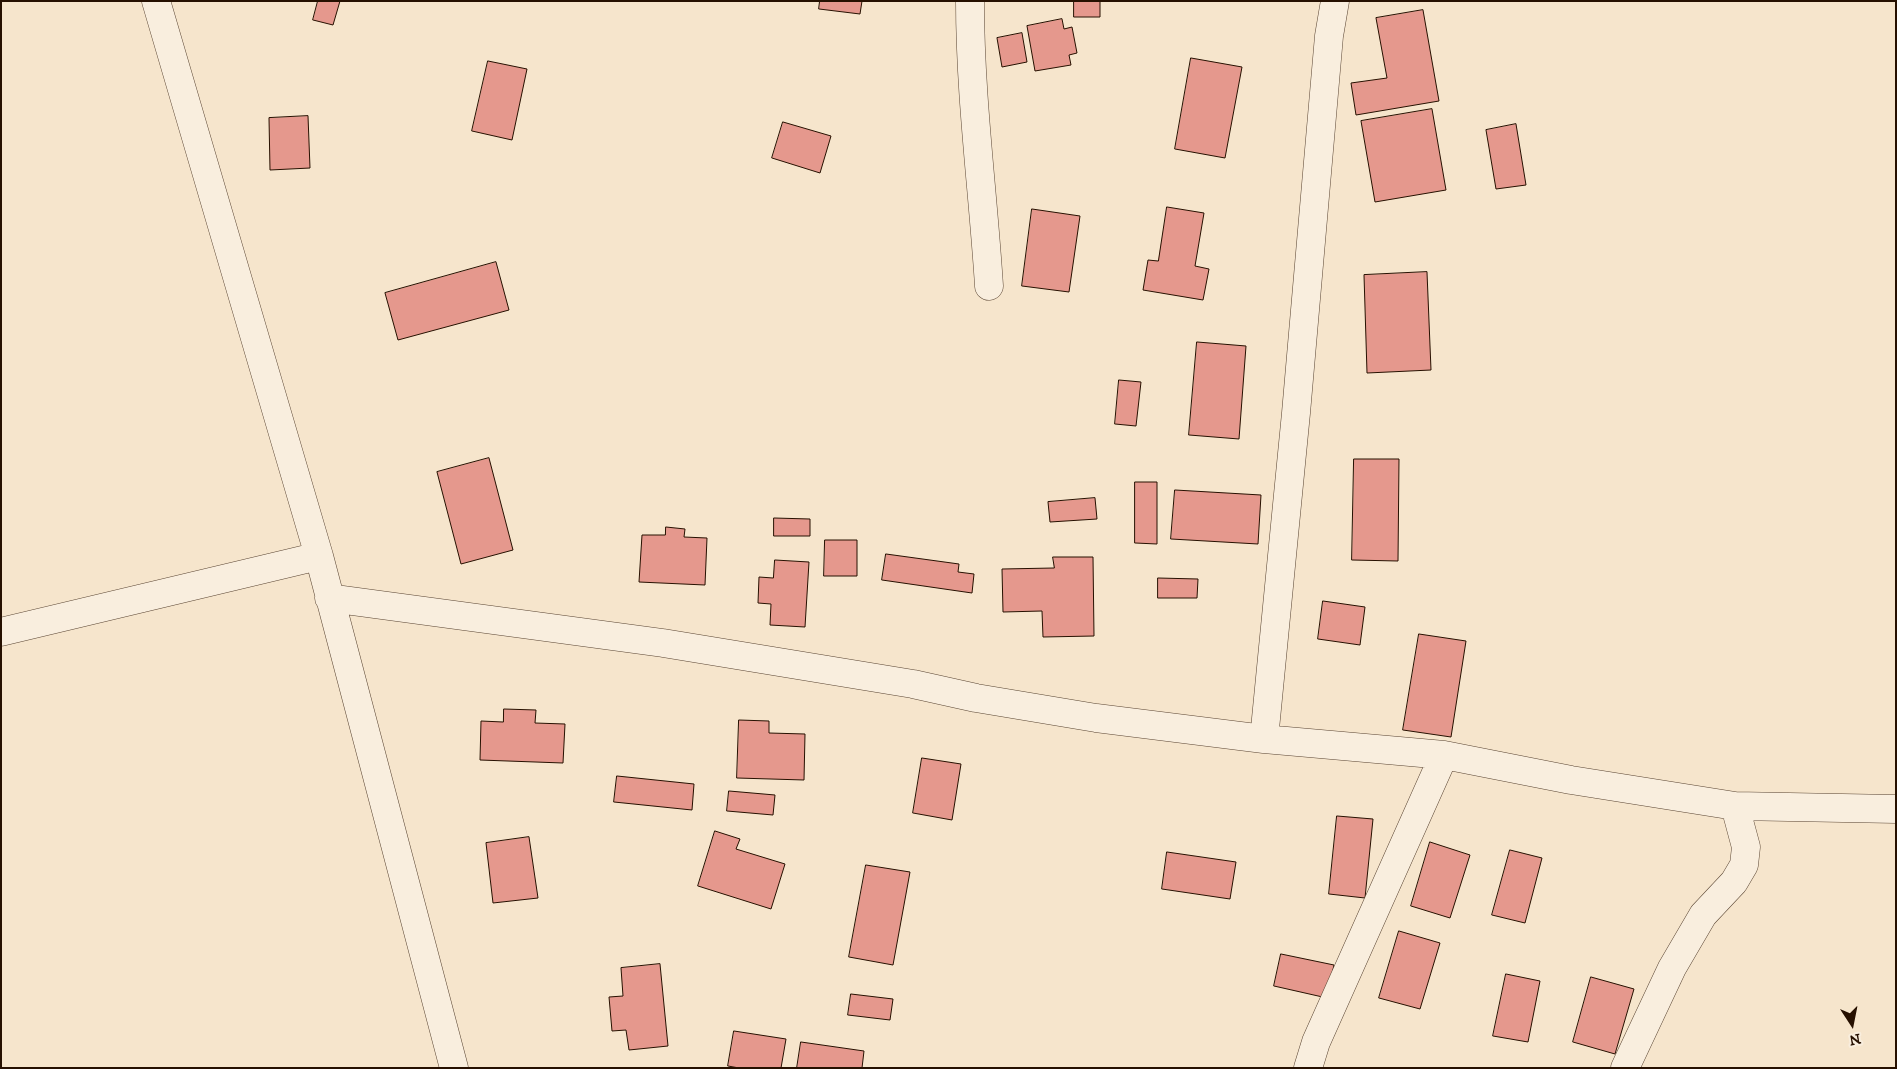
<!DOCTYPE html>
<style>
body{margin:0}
#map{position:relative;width:1897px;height:1069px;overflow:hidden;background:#f6e5cc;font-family:"IM FELL DW Pica",serif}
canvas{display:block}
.frame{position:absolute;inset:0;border:2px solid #261000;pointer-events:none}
.north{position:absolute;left:1827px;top:999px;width:50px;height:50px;-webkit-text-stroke:4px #f9eede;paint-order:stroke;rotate:169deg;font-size:14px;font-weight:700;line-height:20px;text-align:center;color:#261000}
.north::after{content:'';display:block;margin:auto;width:18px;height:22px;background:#261000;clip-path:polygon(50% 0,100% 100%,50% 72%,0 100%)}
</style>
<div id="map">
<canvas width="1897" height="1069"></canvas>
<div class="frame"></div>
<div class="north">N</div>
</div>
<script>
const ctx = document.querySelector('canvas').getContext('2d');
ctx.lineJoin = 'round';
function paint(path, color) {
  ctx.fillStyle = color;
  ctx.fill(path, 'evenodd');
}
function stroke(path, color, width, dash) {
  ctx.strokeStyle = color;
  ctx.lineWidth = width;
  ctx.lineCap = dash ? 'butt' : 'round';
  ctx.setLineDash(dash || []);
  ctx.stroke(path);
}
const building = new Path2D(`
 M318 1H340L333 25 313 20Z
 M820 1H862L860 14 819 9Z
 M1074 1H1100V17H1074Z
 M1423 10 1439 101 1356 115 1351 83 1387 78 1376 18Z
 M1062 19 1064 29 1072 27 1077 53 1069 55 1071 65 1035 71 1027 26Z
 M1022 33 1027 62 1002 67 997 38Z
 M1191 58 1242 67 1225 158 1175 149Z
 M488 61 527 69 512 140 472 131Z
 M1432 109 1446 190 1375 202 1361 121Z
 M308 116 310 168 270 170 269 118Z
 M783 122 831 136 820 173 772 158Z
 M1516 124 1526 185 1496 189 1486 130Z
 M1167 207 1204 213 1195 266 1209 269 1203 300 1143 290 1148 260 1158 261Z
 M1032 209 1080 216 1069 292 1022 286Z
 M496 262 509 310 398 340 385 293Z
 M1427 272 1431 370 1367 373 1364 275Z
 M1197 342 1246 346 1239 439 1189 435Z
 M1119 380 1141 382 1136 426 1115 424Z
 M489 458 513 550 461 564 437 472Z
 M1354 459H1399L1398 561 1352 560Z
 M1135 482H1157V544L1135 543Z
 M1175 490 1261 495 1258 544 1171 539Z
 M1095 498 1097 519 1050 522 1048 502Z
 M774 518 810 519V536H774Z
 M666 527 685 529 684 537 707 538 705 585 639 582 642 535H665Z
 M825 540H857V576H824Z
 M886 554 959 564 958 572 974 574 972 593 882 580Z
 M1053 557H1093L1094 636 1043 637 1042 611 1003 612 1002 569 1054 568Z
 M775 560 809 562 805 627 770 625 771 604 758 603 759 577 773 578Z
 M1158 578 1198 579 1197 598H1158Z
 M1323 601 1365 607 1360 645 1318 639Z
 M1419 634 1466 641 1451 737 1403 730Z
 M504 709 536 710 535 723 565 724 563 763 480 760 481 721 503 722Z
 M739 720 769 721V733L805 734 804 780 737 778Z
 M922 758 961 764 952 820 913 813Z
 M617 776 694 784 692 810 614 802Z
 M729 791 775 795 773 815 727 811Z
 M1337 816 1373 819 1365 898 1329 894Z
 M715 831 740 839 736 849 785 864 771 909 698 886Z
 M529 837 538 898 493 903 486 843Z
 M1430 842 1470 855 1450 918 1411 906Z
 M1510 850 1542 858 1525 923 1492 915Z
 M1167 852 1236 862 1230 899 1162 889Z
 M866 865 910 872 893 965 849 957Z
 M1399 931 1440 943 1420 1009 1379 998Z
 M1281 954 1334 965 1327 998 1274 986Z
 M660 964 668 1046 629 1050 626 1030 612 1031 609 997 623 996 621 968Z
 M1506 974 1540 981 1528 1042 1493 1036Z
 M1591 977 1634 989 1615 1054 1573 1042Z
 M851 994 893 999 890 1020 848 1015Z
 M734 1031 786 1039 781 1068H739L728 1066Z
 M801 1042 864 1051 862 1068H797Z`);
paint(building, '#e5988d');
stroke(building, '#261000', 1);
const minor = new Path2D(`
 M156 1 319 556 454 1068
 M970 1C970 97 983 191 989 286
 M329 598 663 643 913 684 976 698 1096 718 1264 739 1444 755 1571 780 1735 806 1896 809
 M1 632 319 556
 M1264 739 1296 413 1329 36 1335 1
 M1308 1068 1316 1042 1444 755
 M1625 1068 1672 968 1703 915 1734 882 1744 865 1746 847 1735 806`);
stroke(minor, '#5a4533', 29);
stroke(minor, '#f9eede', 28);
</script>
